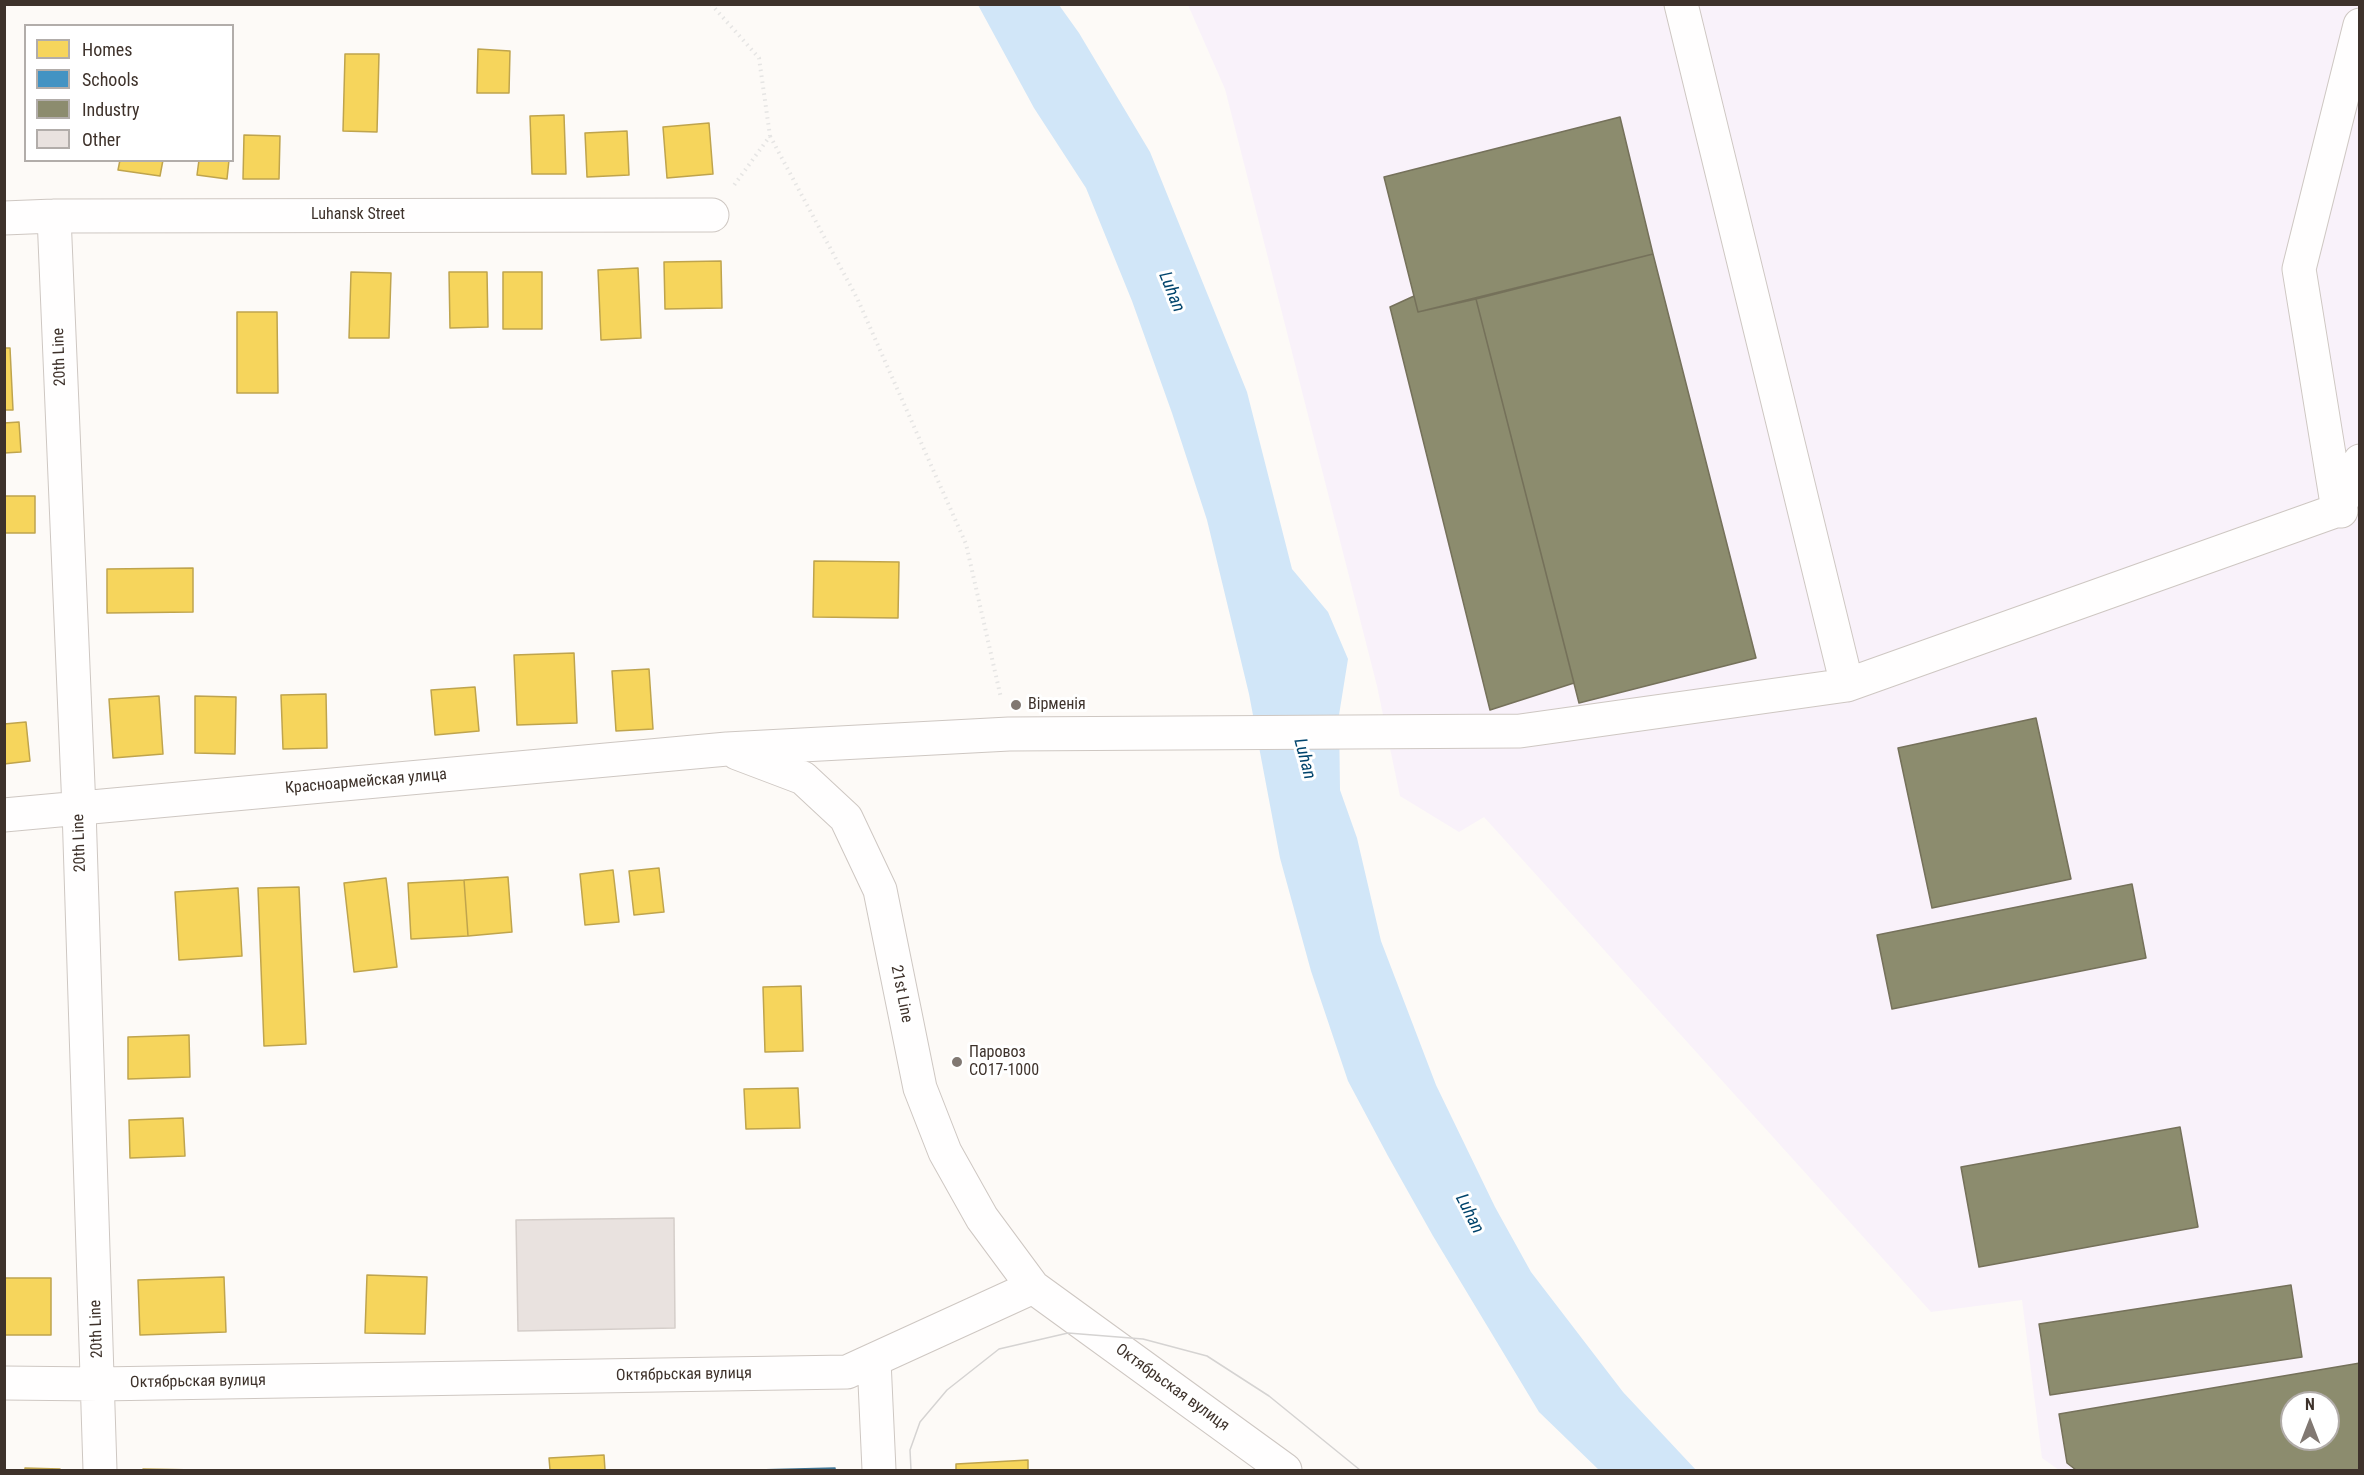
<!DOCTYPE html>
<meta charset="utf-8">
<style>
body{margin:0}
#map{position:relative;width:2364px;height:1475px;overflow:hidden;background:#fdfaf7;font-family:"Roboto Condensed",sans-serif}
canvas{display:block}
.frame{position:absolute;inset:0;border:6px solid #3e322b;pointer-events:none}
.legend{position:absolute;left:24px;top:24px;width:210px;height:138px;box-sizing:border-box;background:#fff;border:2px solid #b2adaa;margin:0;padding:8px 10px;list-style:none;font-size:18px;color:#3e322b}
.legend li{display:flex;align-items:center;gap:12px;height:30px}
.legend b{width:30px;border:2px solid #b2adaa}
.north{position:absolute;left:2280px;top:1391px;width:60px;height:60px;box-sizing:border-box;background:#fff;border:2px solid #b2adaa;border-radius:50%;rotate:0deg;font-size:16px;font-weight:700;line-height:24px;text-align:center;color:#3e322b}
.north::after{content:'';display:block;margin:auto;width:21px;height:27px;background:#817872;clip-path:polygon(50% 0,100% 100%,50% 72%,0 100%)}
</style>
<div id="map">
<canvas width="2364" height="1475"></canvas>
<div class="frame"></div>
<ul class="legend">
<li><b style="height:16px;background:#f6d55c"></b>Homes</li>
<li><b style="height:16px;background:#4393c3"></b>Schools</li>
<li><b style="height:16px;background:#8c8c6e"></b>Industry</li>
<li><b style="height:16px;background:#e9e2df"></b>Other</li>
</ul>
<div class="north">N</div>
</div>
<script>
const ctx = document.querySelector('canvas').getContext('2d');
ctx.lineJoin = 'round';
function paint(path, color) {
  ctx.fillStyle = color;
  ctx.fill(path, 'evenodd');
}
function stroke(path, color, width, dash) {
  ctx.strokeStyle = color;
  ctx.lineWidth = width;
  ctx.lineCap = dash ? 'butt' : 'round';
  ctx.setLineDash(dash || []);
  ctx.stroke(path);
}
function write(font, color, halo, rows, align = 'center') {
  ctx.font = font + ' "Roboto Condensed",sans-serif';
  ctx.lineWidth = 6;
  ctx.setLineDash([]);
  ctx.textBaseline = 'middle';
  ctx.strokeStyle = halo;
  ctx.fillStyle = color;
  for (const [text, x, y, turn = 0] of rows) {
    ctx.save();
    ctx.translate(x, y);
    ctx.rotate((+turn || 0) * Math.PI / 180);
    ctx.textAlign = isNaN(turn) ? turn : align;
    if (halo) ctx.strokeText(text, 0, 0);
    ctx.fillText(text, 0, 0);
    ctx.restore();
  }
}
paint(new Path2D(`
 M1188 5H2359V1470H2059L2042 1458 2022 1300 1931 1312 1484 817 1459 832 1400 796 1377 686 1225 89ZM2292 1403H2328V1439H2292Z`), '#f9f2fa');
paint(new Path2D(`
 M978 5H1059L1079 33 1150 152 1247 392 1292 569 1328 612 1348 659 1339 715 1340 790 1357 838 1381 941 1436 1085 1495 1207 1531 1272 1623 1392 1696 1470H1599L1539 1412 1433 1236 1388 1156 1348 1081 1311 971 1280 858 1249 694 1207 520 1172 413 1132 301 1086 188 1034 108Z`), '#d1e6f8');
const homes = new Path2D(`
 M478 49 510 51 509 93H477Z
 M345 54H379L377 132 343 131Z
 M564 115 566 174H532L530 116Z
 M709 123 713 174 667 178 663 127Z
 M627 131 629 175 587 177 585 133Z
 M244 135 280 136 279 179H243Z
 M120 160H163L160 176 118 170Z
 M199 160H229L227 179 197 175Z
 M721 261 722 308 665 309 664 262Z
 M638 268 641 338 601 340 598 270Z
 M351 272 391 273 389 338H349Z
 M449 272H487L488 327 450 328Z
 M503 272H542V329H503Z
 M237 312H277L278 393H237Z
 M4 348H10L13 410H4Z
 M19 422 21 452 4 453V423Z
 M4 496H35V533H4Z
 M814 561 899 562 898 618 813 617Z
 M193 568V612L107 613V569Z
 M574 653 577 723 517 725 514 655Z
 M649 669 653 729 616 731 612 671Z
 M475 687 479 731 435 735 431 690Z
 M326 694 327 748 283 749 281 695Z
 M159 696 163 754 113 758 109 699Z
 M195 696 236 697 235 754 195 753Z
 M26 722 30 761 4 764V724Z
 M659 868 664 912 634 915 629 871Z
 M613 870 619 922 585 925 580 874Z
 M508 877 512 932 468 936 464 880Z
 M386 878 397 967 354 972 344 883Z
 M464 880 468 936 411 939 408 883Z
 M299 887 306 1044 264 1046 258 888Z
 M238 888 242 956 179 960 175 892Z
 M801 986 803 1051 765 1052 763 987Z
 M189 1035 190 1077 128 1079V1037Z
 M798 1088 800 1128 746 1129 744 1089Z
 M183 1118 185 1156 130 1158 129 1120Z
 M367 1275 427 1277 425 1334 365 1333Z
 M224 1277 226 1332 140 1335 138 1280Z
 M4 1278H51V1335H4Z
 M604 1455 605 1470H550L549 1458Z
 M1028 1460V1470H956V1464Z
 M25 1468 60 1469V1470H25Z
 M143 1469 198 1470H143Z`);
paint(homes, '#f6d55c');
stroke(homes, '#bfa44d', 1.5);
const schools = new Path2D(`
 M835 1468V1470H756Z`);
paint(schools, '#4393c3');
stroke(schools, '#427695', 1.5);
const industry = new Path2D(`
 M1620 117 1653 254 1418 312 1384 177Z
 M1653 254 1756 658 1579 703 1476 299Z
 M1414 296 1418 312 1476 299 1574 683 1490 710 1390 307Z
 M2036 718 2071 879 1932 908 1898 748Z
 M2132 884 2146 958 1892 1009 1877 935Z
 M2180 1127 2198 1227 1979 1267 1961 1167Z
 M2291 1285 2302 1357 2050 1395 2039 1324Z
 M2360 1363V1470H2076L2067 1463 2059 1414ZM2292 1403H2328V1439H2292Z`);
paint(industry, '#8c8c6e');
stroke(industry, '#75715a', 1.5);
const building = new Path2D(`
 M674 1218 675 1328 518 1331 516 1220Z`);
paint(building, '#e9e2df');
stroke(building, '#d5ceca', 1.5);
const minor = new Path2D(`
 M1681 4 1847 685
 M54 216 79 809 100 1470
 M4 218 54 216 712 215
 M2341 511 2338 510 2299 269 2360 25
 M737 753 803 778 846 818 880 890 920 1088 945 1152 982 1218 1033 1287 1285 1470
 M4 815 727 749 1009 734 1520 731 1847 685 2338 510 2360 461
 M874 1360 879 1470
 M4 1383 98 1384 847 1372 1033 1287`);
stroke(minor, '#cec7c2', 35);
stroke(new Path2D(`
 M711 4 759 58 770 136 732 188
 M770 136 857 298 966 544 1001 698`), '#e6e5e4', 4, [1.5, 4.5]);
stroke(minor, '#fffefe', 33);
stroke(new Path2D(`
 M911 1470 910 1450 920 1422 947 1390 999 1349 1068 1333 1143 1339 1207 1356 1269 1396 1360 1470`), '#d5d3d2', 1.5);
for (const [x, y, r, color] of [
 [1016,705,6,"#817872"],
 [957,1062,6,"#817872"]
]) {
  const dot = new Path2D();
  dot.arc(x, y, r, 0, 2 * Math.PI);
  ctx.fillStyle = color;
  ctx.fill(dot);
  stroke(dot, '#fff', 2);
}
write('16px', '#3e322b', '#fff', [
 ["Luhansk Street",358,215],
 ["20th Line",60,357,-92],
 ["Красноармейская улица",366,782,-5],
 ["20th Line",80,843,-92],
 ["21st Line",901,994,79],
 ["20th Line",97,1329,-92],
 ["Октябрьская вулиця",684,1375,-1],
 ["Октябрьская вулиця",198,1382,-1],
 ["Октябрьская вулиця",1172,1388,36]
]);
write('16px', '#3e322b', '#fff', [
 ["Вірменія",1028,705],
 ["Паровоз",969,1053],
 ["СО17-1000",969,1071]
], 'left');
write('italic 18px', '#00446c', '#fff', [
 ["Luhan",1171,292,68],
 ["Luhan",1304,759,75],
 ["Luhan",1469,1214,63]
]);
</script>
